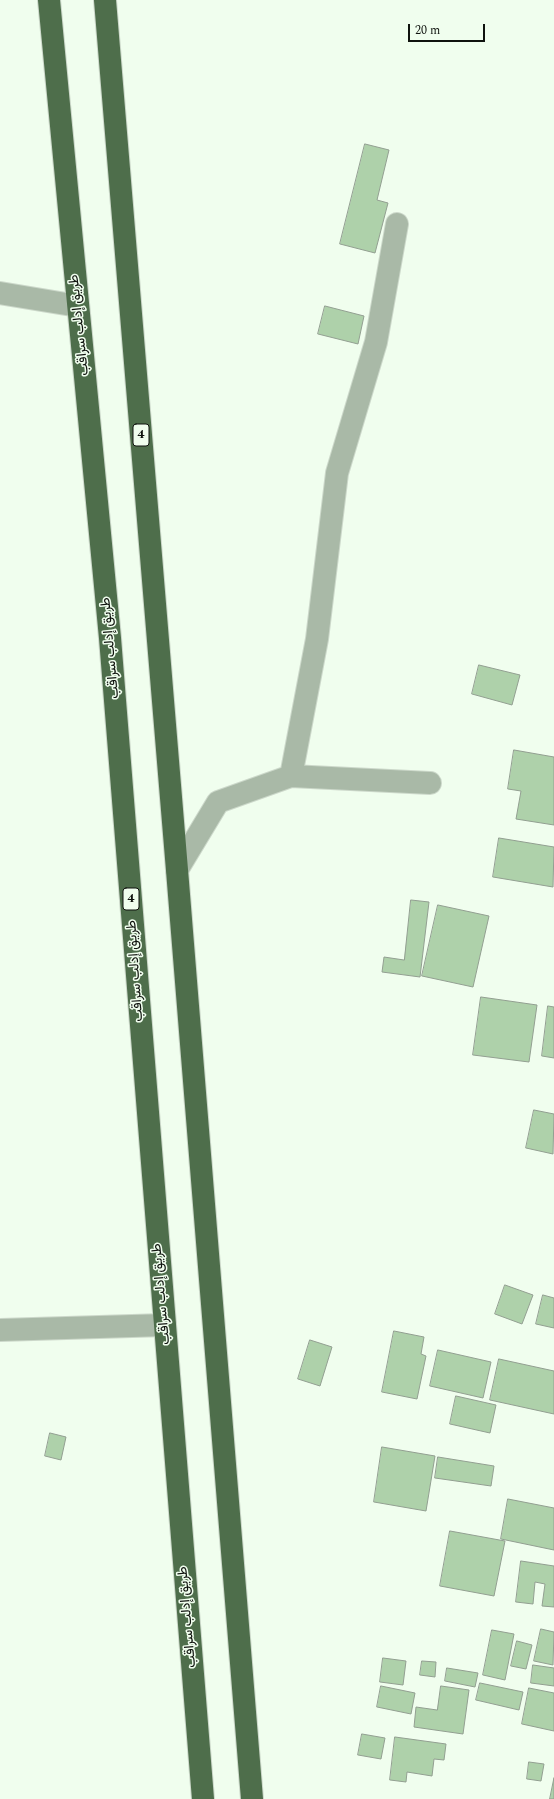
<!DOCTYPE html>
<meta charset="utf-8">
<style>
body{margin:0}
#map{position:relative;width:554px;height:1799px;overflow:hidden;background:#f0feee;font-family:Spectral,serif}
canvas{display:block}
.scale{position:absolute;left:408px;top:24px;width:77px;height:18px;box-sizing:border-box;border:2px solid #0f130e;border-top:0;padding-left:5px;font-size:12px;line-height:14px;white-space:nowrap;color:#0f130e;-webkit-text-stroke:3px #f0feee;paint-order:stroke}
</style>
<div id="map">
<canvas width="554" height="1799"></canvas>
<div class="scale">20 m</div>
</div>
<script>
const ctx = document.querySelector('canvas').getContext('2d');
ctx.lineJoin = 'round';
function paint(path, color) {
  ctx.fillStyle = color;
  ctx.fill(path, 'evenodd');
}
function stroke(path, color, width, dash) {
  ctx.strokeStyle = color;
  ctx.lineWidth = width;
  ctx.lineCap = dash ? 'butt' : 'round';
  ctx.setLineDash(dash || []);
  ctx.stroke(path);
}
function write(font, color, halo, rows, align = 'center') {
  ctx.font = font + ' Spectral,Vazirmatn,serif';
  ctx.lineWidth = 3;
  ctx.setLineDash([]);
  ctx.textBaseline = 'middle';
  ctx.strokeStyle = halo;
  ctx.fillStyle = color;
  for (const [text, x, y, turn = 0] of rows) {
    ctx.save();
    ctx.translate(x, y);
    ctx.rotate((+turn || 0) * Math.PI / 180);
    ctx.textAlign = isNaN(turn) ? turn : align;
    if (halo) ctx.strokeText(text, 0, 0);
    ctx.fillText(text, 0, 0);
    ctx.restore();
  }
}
const building = new Path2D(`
 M365 144 389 150 377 200 388 203 375 253 340 244Z
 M325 306 364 316 358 344 318 334Z
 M479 665 520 675 512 705 472 694Z
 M514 750 554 757V825L516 819 521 791 508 789Z
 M499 838 554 847 553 887 493 877Z
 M411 900 429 902 420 977 382 972 384 957 404 960Z
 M438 905 489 916 473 987 422 976Z
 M481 997 537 1005 529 1062 473 1055Z
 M548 1006 554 1007V1058L542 1056Z
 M534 1110 554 1114 553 1154 526 1148Z
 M505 1285 533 1295 522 1324 495 1314Z
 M543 1295 554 1298V1328L536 1324Z
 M394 1331 424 1337 421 1354 426 1356 417 1399 382 1392Z
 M310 1340 332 1347 320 1386 298 1379Z
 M438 1350 491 1362 483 1398 430 1386Z
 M499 1359 554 1371V1414L490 1400Z
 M456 1396 496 1405 490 1433 450 1424Z
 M50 1433 66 1437 61 1460 45 1456Z
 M382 1447 435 1456 426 1511 374 1502Z
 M438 1457 494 1466 491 1486 435 1478Z
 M508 1499 554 1508V1550L501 1539Z
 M450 1531 505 1541 494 1596 440 1586Z
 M521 1561 554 1566V1607L542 1606 545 1584 535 1582 533 1604 516 1602Z
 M541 1629 554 1632 553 1665 534 1661Z
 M492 1630 514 1634 505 1680 483 1675Z
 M517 1641 532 1645 526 1669 511 1666Z
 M383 1658 406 1661 403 1685 380 1682Z
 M422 1661 436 1662 435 1677 420 1675Z
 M533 1665 554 1668V1686L531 1683Z
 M447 1668 478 1673 475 1687 445 1681Z
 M480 1683 523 1692 519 1710 476 1700Z
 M381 1686 415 1693 411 1714 377 1707Z
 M441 1686 469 1690 463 1734 414 1727 416 1707 437 1710Z
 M529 1688 554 1693V1731L522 1724Z
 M362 1734 385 1738 381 1759 358 1755Z
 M395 1737 446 1744 444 1760 434 1759 432 1776 407 1772 406 1782 390 1780Z
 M529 1762 544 1764 541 1781 527 1779Z
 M554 1778V1799H550Z`);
paint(building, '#aed1aa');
stroke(building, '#929f91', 1);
const minor = new Path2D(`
 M0 293 78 306
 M291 776 317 639 337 473 376 342 397 224
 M177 870 218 802 291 776 430 783
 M0 1330 165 1325`);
const highway = new Path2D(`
 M49 0 110 638 203 1799
 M105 0 177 870 252 1799`);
stroke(minor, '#ccd8ca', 24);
stroke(highway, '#ccd8ca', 24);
stroke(minor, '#a9b9a7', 22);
stroke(highway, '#4e6e4b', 22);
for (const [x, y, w] of [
 [141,435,16],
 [131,899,16]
]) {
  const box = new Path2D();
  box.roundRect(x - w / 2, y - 11, w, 22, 3);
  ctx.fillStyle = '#f0feee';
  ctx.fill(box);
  stroke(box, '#0f130e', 1);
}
write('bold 13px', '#0f130e', null, [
 ["4",141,435],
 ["4",131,899]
]);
write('14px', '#0f130e', '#f0feee', [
 ["طريق إدلب سراقب",80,325,-96],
 ["طريق إدلب سراقب",111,648,-95],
 ["طريق إدلب سراقب",136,971,-94],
 ["طريق إدلب سراقب",162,1294,-95],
 ["طريق إدلب سراقب",188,1617,-95]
]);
</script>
